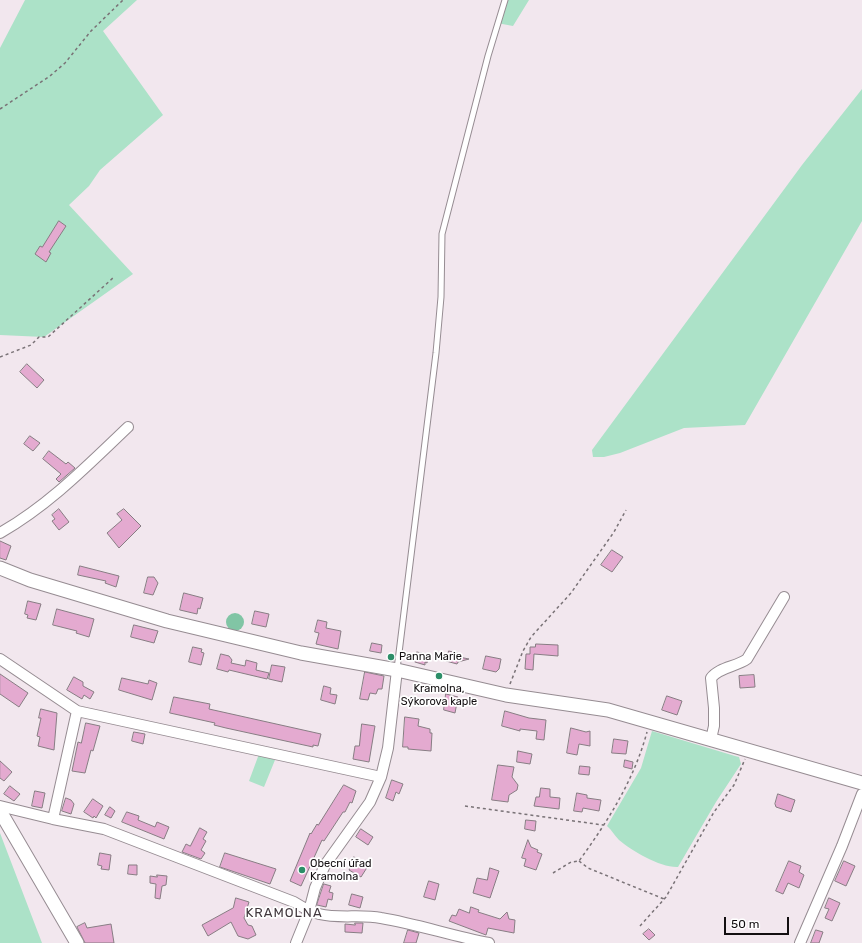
<!DOCTYPE html>
<meta charset="utf-8">
<style>
body{margin:0}
#map{position:relative;width:862px;height:943px;overflow:hidden;background:#f2e7ee;font-family:Rubik,sans-serif}
canvas{display:block}
.scale{position:absolute;left:724px;top:917px;width:65px;height:18px;box-sizing:border-box;border:2px solid #130f11;border-top:0;padding-left:5px;font-size:12px;line-height:14px;white-space:nowrap;color:#130f11;-webkit-text-stroke:3px #fff;paint-order:stroke}
</style>
<div id="map">
<canvas width="862" height="943"></canvas>
<div class="scale">50 m</div>
</div>
<script>
const ctx = document.querySelector('canvas').getContext('2d');
ctx.lineJoin = 'round';
function paint(path, color) {
  ctx.fillStyle = color;
  ctx.fill(path, 'evenodd');
}
function stroke(path, color, width, dash) {
  ctx.strokeStyle = color;
  ctx.lineWidth = width;
  ctx.lineCap = dash ? 'butt' : 'round';
  ctx.setLineDash(dash || []);
  ctx.stroke(path);
}
function write(font, color, halo, rows, align = 'center') {
  ctx.font = font + ' Rubik,sans-serif';
  ctx.lineWidth = 3.5;
  ctx.setLineDash([]);
  ctx.textBaseline = 'middle';
  ctx.strokeStyle = halo;
  ctx.fillStyle = color;
  for (const [text, x, y, turn = 0] of rows) {
    ctx.save();
    ctx.translate(x, y);
    ctx.rotate((+turn || 0) * Math.PI / 180);
    ctx.textAlign = isNaN(turn) ? turn : align;
    if (halo) ctx.strokeText(text, 0, 0);
    ctx.fillText(text, 0, 0);
    ctx.restore();
  }
}
paint(new Path2D(`
 M25 0H137L103 31 163 115 100 170 89 186 69 205 133 274 44 337 0 335V48Z
 M503 0H529L513 26 497 23Z
 M862 89V221L745 425 684 428 620 453 604 457H593L592 450 802 165Z
 M652 731 735 756 739 757 741 764 716 802 678 867C661 868 632 851 619 840 614 835 612 830 607 826L641 768Z
 M259 754 275 760 264 787 249 781Z
 M0 833 42 943H0Z`), '#ace2c8');
paint(new Path2D(`
 M226 622a9 9 0 1 1 18 0a9 9 0 1 1-18 0Z`), '#81c5a5');
const building = new Path2D(`
 M59 221 66 226 49 252 51 253 46 262 35 254 40 246 42 247Z
 M27 364 44 380 37 388 20 372Z
 M30 436 40 443 33 451 24 444Z
 M49 451 66 464 68 462 75 468 59 482 56 479 61 474 43 459Z
 M59 509 69 522 59 530 52 521 55 519 52 515Z
 M124 509 141 526 119 548 107 533 122 520 117 514Z
 M0 541 11 546 6 560 0 558Z
 M612 550 623 557 612 572 601 565Z
 M80 566 119 576 116 587 105 583 106 581 78 575Z
 M148 577H154L158 583 153 595 144 593Z
 M184 593 203 598 200 609 198 608 197 614 180 610Z
 M28 601 41 604 36 620 27 618 28 615 25 614Z
 M57 609 94 619 89 637 76 633 77 631 53 625Z
 M255 611 269 614 266 627 252 624Z
 M318 620 327 622 326 628 341 631 338 649 316 644 319 633 315 632Z
 M134 625 158 631 154 643 131 637Z
 M372 643 382 645 381 653 370 651Z
 M536 644 558 645V656L534 654 533 670 525 669 526 654H530V647H535Z
 M193 647 202 649 201 652 204 653 201 665 189 662Z
 M449 651 460 654 459 657 469 659 458 662 457 664 446 661Z
 M417 652 429 655 427 663 425 662V665L415 662Z
 M221 654 229 656 232 660 231 663 245 666 246 660 257 663 256 670 269 673 267 679 229 670 228 672 217 669Z
 M486 656 501 659 499 669 496 672 483 669Z
 M272 665 285 667 282 682 269 679Z
 M365 672 384 676 382 689H378L376 694 370 693 368 700 360 699Z
 M0 674 28 693 19 707 0 694Z
 M754 675 755 687 740 688 739 676Z
 M74 677 83 682V686L94 692 90 699 84 695 82 699 67 690Z
 M122 678 148 684 149 680 157 683 152 700 119 690Z
 M324 686 331 688 330 694 337 695 335 704 321 700Z
 M446 694 458 697 455 713 444 710Z
 M667 696 682 701 677 715 662 710Z
 M174 697 210 704 209 709 321 734 318 746 313 745V747L226 728 214 725 215 723 170 713Z
 M41 709 57 713 54 750 38 746 40 737 37 736 41 718H39Z
 M505 711 529 718 546 720 544 740 536 739 537 731 520 729V731L502 726Z
 M405 717 419 719 418 726 430 729V733H432L431 751 408 749V747H403Z
 M86 723 100 726 93 751 91 750 85 773 72 771 78 742 81 743Z
 M362 724 375 726 369 762 353 759 355 746H359Z
 M571 728 586 732 590 731V746L579 744 577 755 567 753Z
 M134 732 145 734 143 744 132 741Z
 M614 739 628 741 626 754 612 753Z
 M518 751 532 754 530 764 517 762Z
 M625 760 633 762 632 769 624 767Z
 M0 761 12 772 4 781 0 778Z
 M498 765 514 767 512 777 518 785 517 790 509 795 508 802 492 800Z
 M580 766 590 767 589 775 579 774Z
 M392 780 403 784 399 794 396 792 393 801 386 798Z
 M344 785 356 791 352 803 350 802 345 812H343L324 841 322 840 301 886 290 881 310 833 311 834 317 824 318 825Z
 M10 786 20 794 14 801 4 794Z
 M541 788 550 789V797L560 798 559 809 534 806 536 797H539Z
 M35 791 45 793 42 808 32 806Z
 M577 793 587 795V798L601 800 599 811 583 808 582 812 574 811Z
 M778 794 795 800 791 812 776 807 775 804Z
 M66 798 71 800 74 804 71 814 62 811Z
 M93 799 103 806 96 818 94 816 93 818 84 812Z
 M110 807 115 811 111 818 105 815Z
 M127 812 139 816 138 820 155 827 157 822 169 827 164 839 122 822Z
 M526 820 536 821 535 831 525 829Z
 M200 828 207 832 203 839 206 841 201 850 205 853 201 859 182 852 186 844 190 846Z
 M361 829 373 837 368 845 356 837Z
 M528 840 531 847 538 850 537 852 542 854 536 870 524 866 526 859 522 858Z
 M100 853 111 855 109 870 101 869 102 866 98 865Z
 M225 853 276 869 270 884 220 867Z
 M354 857 368 866 361 877 349 870 351 866 349 864Z
 M789 861 801 866 799 872 804 875 799 888 788 883 783 894 776 891Z
 M844 861 855 866 846 886 835 881Z
 M129 865H137V875L128 874Z
 M490 868 499 871 490 898 473 893 477 878 487 880Z
 M157 875 167 876 166 885 162 886 160 899 155 898 156 884 150 883V876L157 877Z
 M429 881 439 884 435 900 424 897Z
 M324 884 331 886 329 892 333 893 332 900 328 899 326 907 317 905Z
 M352 894 363 897 360 908 349 905Z
 M236 898 249 902 244 918 248 925 252 926 256 935 248 939 238 936 231 922 208 936 202 925 233 908Z
 M829 898 840 903 832 921 825 918 829 909 825 908Z
 M471 907 479 910 478 912 500 919 507 912 509 919 515 920 514 933 488 928 486 935 449 921 452 915 456 916 459 909 469 913Z
 M85 923 87 928 111 924 114 943H85L77 927Z
 M355 923H363L362 933 345 932V924L355 925Z
 M649 929 655 935 649 940 643 934Z
 M408 930 419 933 416 943H404Z
 M816 930 823 932 819 943H811Z`);
paint(building, '#e4aad0');
stroke(building, '#877d83', 1);
const service = new Path2D(`
 M397 669 436 353 441 297 442 234 488 56 505 0`);
const minor = new Path2D(`
 M0 533C49 505 87 466 128 427
 M0 659 77 711 381 777
 M711 739 714 726V708L711 678C719 667 736 667 747 659L784 597
 M0 806 53 819 104 829 294 902C302 907 310 912 319 914 339 919 361 914 381 918 417 924 452 936 489 943
 M53 819 77 711
 M296 943 309 911 315 888 325 865 370 802 381 777 388 748 397 670
 M800 943 842 846 862 794`);
const tertiary = new Path2D(`
 M0 568 30 580 167 621 301 653 397 670 506 695 608 710 862 783
 M0 811 77 943`);
stroke(service, '#968c92', 7);
stroke(minor, '#968c92', 12);
stroke(tertiary, '#968c92', 15);
stroke(new Path2D(`
 M0 109 50 76 65 63 91 31 123 0
 M0 357 31 345 39 337H48L114 277
 M510 684 523 651 531 637 571 593 614 532 626 510
 M465 806 603 825
 M579 861 588 868 664 899
 M553 873 571 862 579 861C608 821 634 780 647 732
 M640 926 666 897 714 812 734 785 745 759`), '#797276', 1.5, [3, 3]);
stroke(service, '#fff', 5);
stroke(minor, '#fff', 10);
stroke(tertiary, '#fff', 13);
for (const [x, y, r, color] of [
 [391,657,4,"#2c8e68"],
 [439,676,4,"#2c8e68"],
 [302,870,4,"#2c8e68"]
]) {
  const dot = new Path2D();
  dot.arc(x, y, r, 0, 2 * Math.PI);
  ctx.fillStyle = color;
  ctx.fill(dot);
  stroke(dot, '#fff', 1.5);
}
write('11px', '#130f11', '#fff', [
 ["Panna Marie",399,657],
 ["Kramolna,",439,689,"center"],
 ["Sýkorova kaple",439,702,"center"],
 ["Obecní úřad",310,864],
 ["Kramolna",310,877]
], 'left');
ctx.letterSpacing = '1px';
write('13px', '#42393e', '#fff', [
 ["KRAMOLNA",284,913]
]);
ctx.letterSpacing = '0px';
</script>
